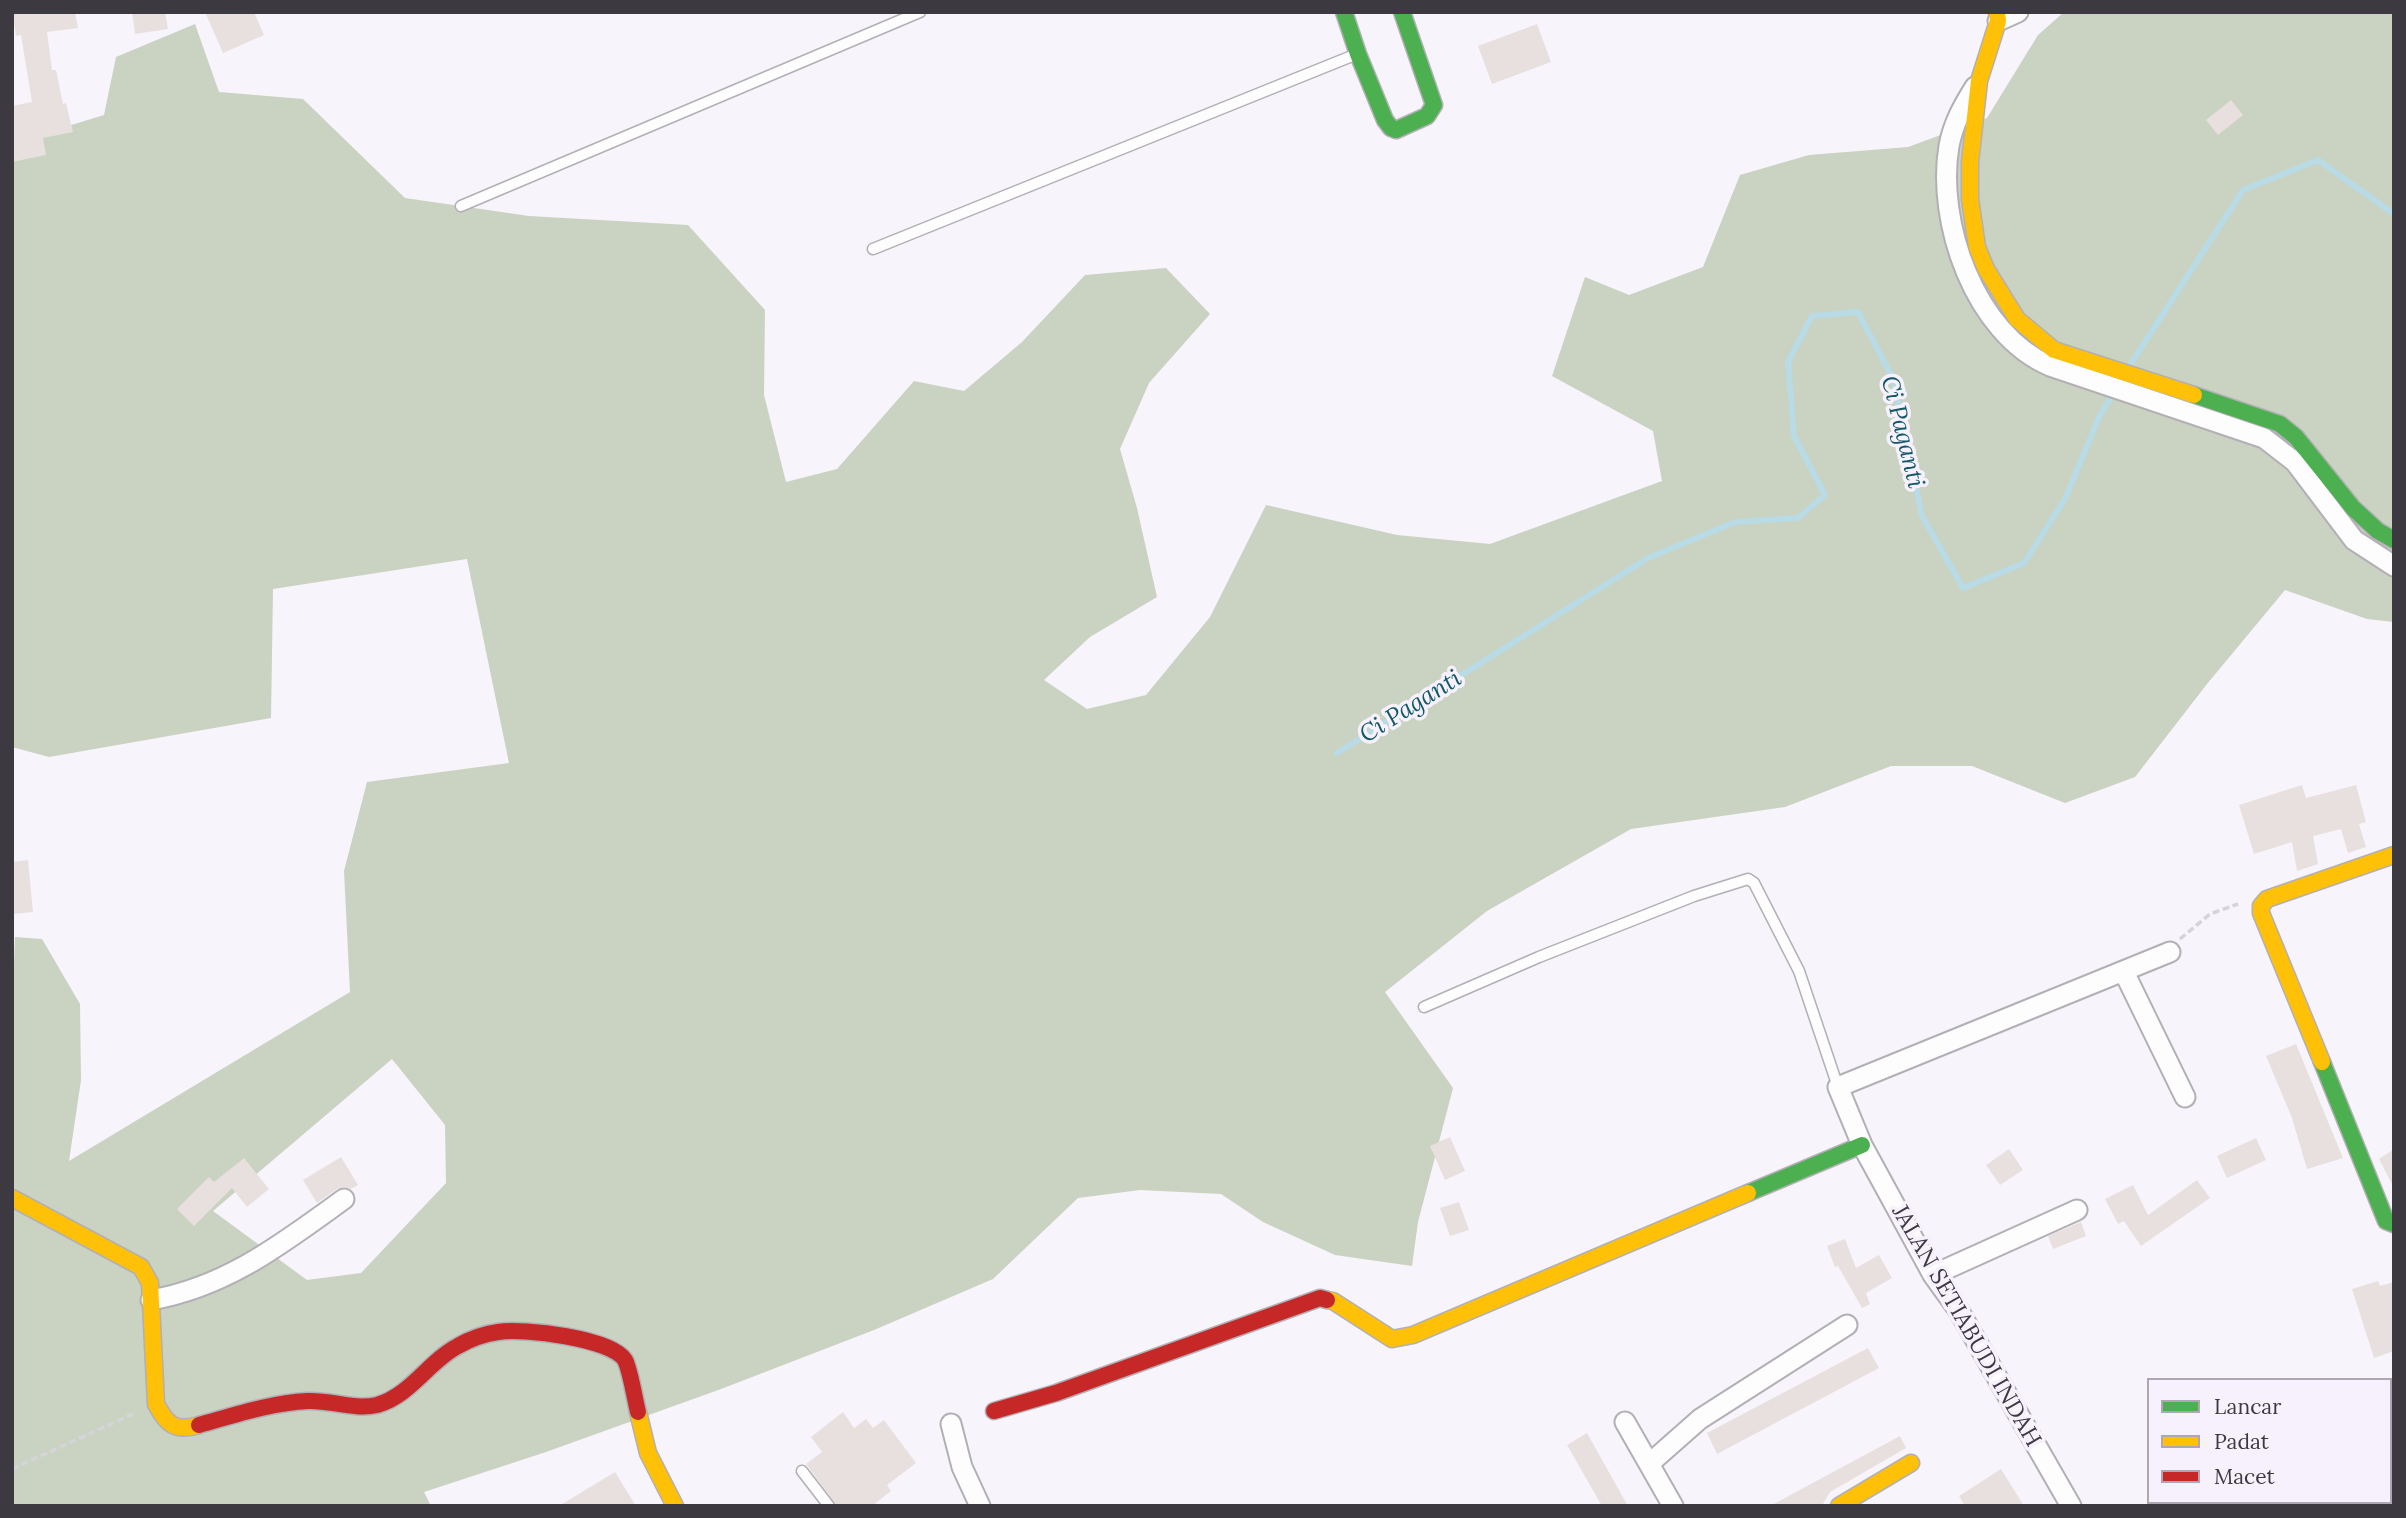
<!DOCTYPE html>
<style>
body{margin:0}
#map{position:relative;width:2406px;height:1518px;overflow:hidden;background:#f7f4fb;font-family:Lora,serif}
canvas{display:block}
.frame{position:absolute;inset:0;border:14px solid #3c3941;pointer-events:none}
.legend{position:absolute;left:2147px;top:1378px;width:245px;height:126px;box-sizing:border-box;background:#f7f1fe;border:2px solid #aca7b2;margin:0;padding:9px 12px;list-style:none;font-size:21px;color:#3c3941}
.legend li{display:flex;align-items:center;gap:14px;height:35px}
.legend b{width:35px;border:2px solid #aca7b2}
</style>
<div id="map">
<canvas width="2406" height="1518"></canvas>
<div class="frame"></div>
<ul class="legend">
<li><b style="height:9px;background:#4caf50"></b>Lancar</li>
<li><b style="height:9px;background:#ffc107"></b>Padat</li>
<li><b style="height:9px;background:#c62828"></b>Macet</li>
</ul>
</div>
<script>
const ctx = document.querySelector('canvas').getContext('2d');
ctx.lineJoin = 'round';
function paint(path, color) {
  ctx.fillStyle = color;
  ctx.fill(path, 'evenodd');
}
function stroke(path, color, width, dash) {
  ctx.strokeStyle = color;
  ctx.lineWidth = width;
  ctx.lineCap = dash ? 'butt' : 'round';
  ctx.setLineDash(dash || []);
  ctx.stroke(path);
}
function write(font, color, halo, rows, align = 'center') {
  ctx.font = font + ' Lora,serif';
  ctx.lineWidth = 7;
  ctx.setLineDash([]);
  ctx.textBaseline = 'middle';
  ctx.strokeStyle = halo;
  ctx.fillStyle = color;
  for (const [text, x, y, turn = 0] of rows) {
    ctx.save();
    ctx.translate(x, y);
    ctx.rotate((+turn || 0) * Math.PI / 180);
    ctx.textAlign = isNaN(turn) ? turn : align;
    if (halo) ctx.strokeText(text, 0, 0);
    ctx.fillText(text, 0, 0);
    ctx.restore();
  }
}
paint(new Path2D(`
 M2064 12H2394V622L2367 619 2285 590 2207 684 2135 777 2065 803 1972 766H1891L1785 807 1631 829 1487 911 1385 992 1453 1088 1418 1222 1412 1266 1335 1255 1263 1222 1221 1194 1140 1190 1078 1198 993 1279 874 1330 721 1389 546 1452 424 1492 431 1506H12V1017L15 937 42 939 80 1004 81 1080 69 1161 350 992 344 871 367 782 509 763 467 559 273 589 271 718 49 757 12 747V116L32 137 104 115 116 57 195 24 219 92 303 99 405 198 529 216 688 225 765 310 764 395 786 482 837 469 914 381 964 391 1022 342 1085 275 1166 268 1210 314 1149 383 1120 449 1137 508 1157 597 1090 637 1044 680 1087 709 1146 695 1210 617 1266 505 1397 535 1490 544 1662 481 1653 431 1552 376 1585 277 1629 295 1703 267 1740 175 1809 155 1908 147 1987 118 2038 35ZM392 1059 445 1125 446 1183 361 1273 307 1280 213 1211Z`), '#cad2c1');
stroke(new Path2D(`
 M2130 365 2243 190 2318 160 2394 214
 M1337 753 1648 558 1735 522 1798 518 1825 495 1794 436 1788 362 1812 316 1858 312 1893 379 1922 516 1963 588 2024 563 2065 499 2099 417 2114 392`), '#b8dbe5', 6);
paint(new Path2D(`
 M12 12H75L78 28 47 32 52 70H56L63 104 66 103 73 132 43 138 46 155 12 162V106L32 102 21 35 16 36Z
 M132 12H165L168 29 135 34Z
 M205 12H254L264 35 223 53Z
 M1537 24 1551 62 1492 84 1478 46Z
 M2231 100 2243 115 2218 135 2206 120Z
 M2302 785 2306 798 2356 785 2366 822 2359 824 2366 847 2348 853 2341 829 2313 836 2318 864 2297 871 2292 842 2254 854 2239 805Z
 M28 860 33 912 12 914V862Z
 M2296 1044 2343 1158 2307 1169 2292 1118 2266 1056Z
 M1450 1137 1465 1171 1445 1180 1430 1146Z
 M2256 1138 2266 1160 2227 1178 2217 1156Z
 M2009 1149 2023 1170 2000 1185 1986 1165Z
 M2394 1149V1188L2379 1159Z
 M341 1157 358 1185 351 1189 343 1187 337 1189 317 1203 303 1180Z
 M244 1158 269 1189 247 1207 232 1188 194 1226 177 1209 209 1177 214 1182Z
 M2197 1180 2210 1198 2141 1246 2124 1221 2118 1224 2105 1199 2133 1185 2148 1215Z
 M1459 1202 1469 1230 1450 1236 1440 1208Z
 M2081 1222 2086 1236 2053 1249 2048 1236Z
 M1845 1239 1856 1268 1879 1255 1892 1278 1866 1293 1870 1304 1862 1308 1838 1266 1835 1267 1827 1246Z
 M2378 1281 2380 1286 2394 1282V1351L2374 1358 2352 1289Z
 M1868 1348 1879 1368 1717 1454 1707 1433Z
 M843 1412 854 1428 866 1419 873 1428 884 1420 916 1463 887 1485 891 1491 872 1506H837L806 1464 822 1452 811 1437Z
 M1587 1433 1615 1483 1628 1506H1602L1567 1445Z
 M1900 1436 1906 1448 1830 1492 1823 1504 1819 1506H1770Z
 M2001 1469 2024 1506H1965L1959 1496Z
 M615 1472 636 1506H559Z`), '#e8e0de');
const lane = new Path2D(`
 M461 206 920 12
 M873 249 1357 54
 M1424 1007 1539 957 1694 896 1748 879 1754 883 1799 971 1838 1087
 M802 1471 829 1506`);
const street = new Path2D(`
 M1998 21 2018 12
 M1975 87C1963 106 1953 124 1949 146 1936 222 1975 334 2050 366L2264 438 2295 462 2354 540 2394 566
 M2124 972 2185 1097
 M1933 1275 2077 1210
 M151 1300C227 1287 283 1243 344 1199
 M2390 1409 2394 1408
 M1625 1422 1673 1506
 M951 1424 962 1467 980 1506
 M1649 1464 1700 1419 1847 1325
 M2071 1506 1959 1311 1933 1275 1862 1145 1838 1087 2170 952
 M2169 1506 2176 1502`);
const fast = new Path2D(`
 M1344 12 1358 54 1385 120 1391 128 1396 130 1427 116 1434 105 1402 12
 M2194 395 2280 424 2296 437 2353 508 2378 531 2394 540
 M2322 1062 2386 1221 2394 1224
 M1748 1193 1862 1145`);
const slow = new Path2D(`
 M1997 12 1998 21 1979 81 1970 162V199L1977 247 1986 269 2017 319 2054 350 2194 395
 M2322 1062 2261 913V906L2267 899 2394 855
 M12 1198 141 1267 150 1283 156 1404C167 1425 175 1432 199 1425
 M1327 1300 1333 1301 1392 1339 1413 1335 1748 1193
 M638 1412 648 1453 675 1506
 M1839 1506 1911 1463`);
const jam = new Path2D(`
 M994 1411 1056 1393 1320 1298 1327 1300
 M199 1425C235 1415 270 1403 308 1401 331 1400 354 1410 377 1405 410 1396 429 1361 458 1346 470 1339 484 1334 498 1332 523 1328 611 1338 625 1360 630 1369 635 1400 638 1412`);
stroke(lane, '#b2afb5', 13);
stroke(street, '#b2afb5', 23);
stroke(fast, '#b2afb5', 19);
stroke(slow, '#b2afb5', 19);
stroke(jam, '#b2afb5', 19);
stroke(new Path2D(`
 M2180 939 2210 914 2238 904
 M12 1469 135 1413`), '#d5d4d7', 3.5, [7, 3.5]);
stroke(lane, '#fefdfe', 10);
stroke(street, '#fefdfe', 19);
stroke(fast, '#4caf50', 16);
stroke(slow, '#ffc107', 16);
stroke(jam, '#c62828', 16);
write('23px', '#3c3941', '#f7f1fe', [
 ["JALAN SETIABUDI INDAH",1966,1326,60]
]);
write('italic 24px', '#125865', '#f7f1fe', [
 ["Ci Paganti",1902,432,76],
 ["Ci Paganti",1411,707,-32]
]);
</script>
